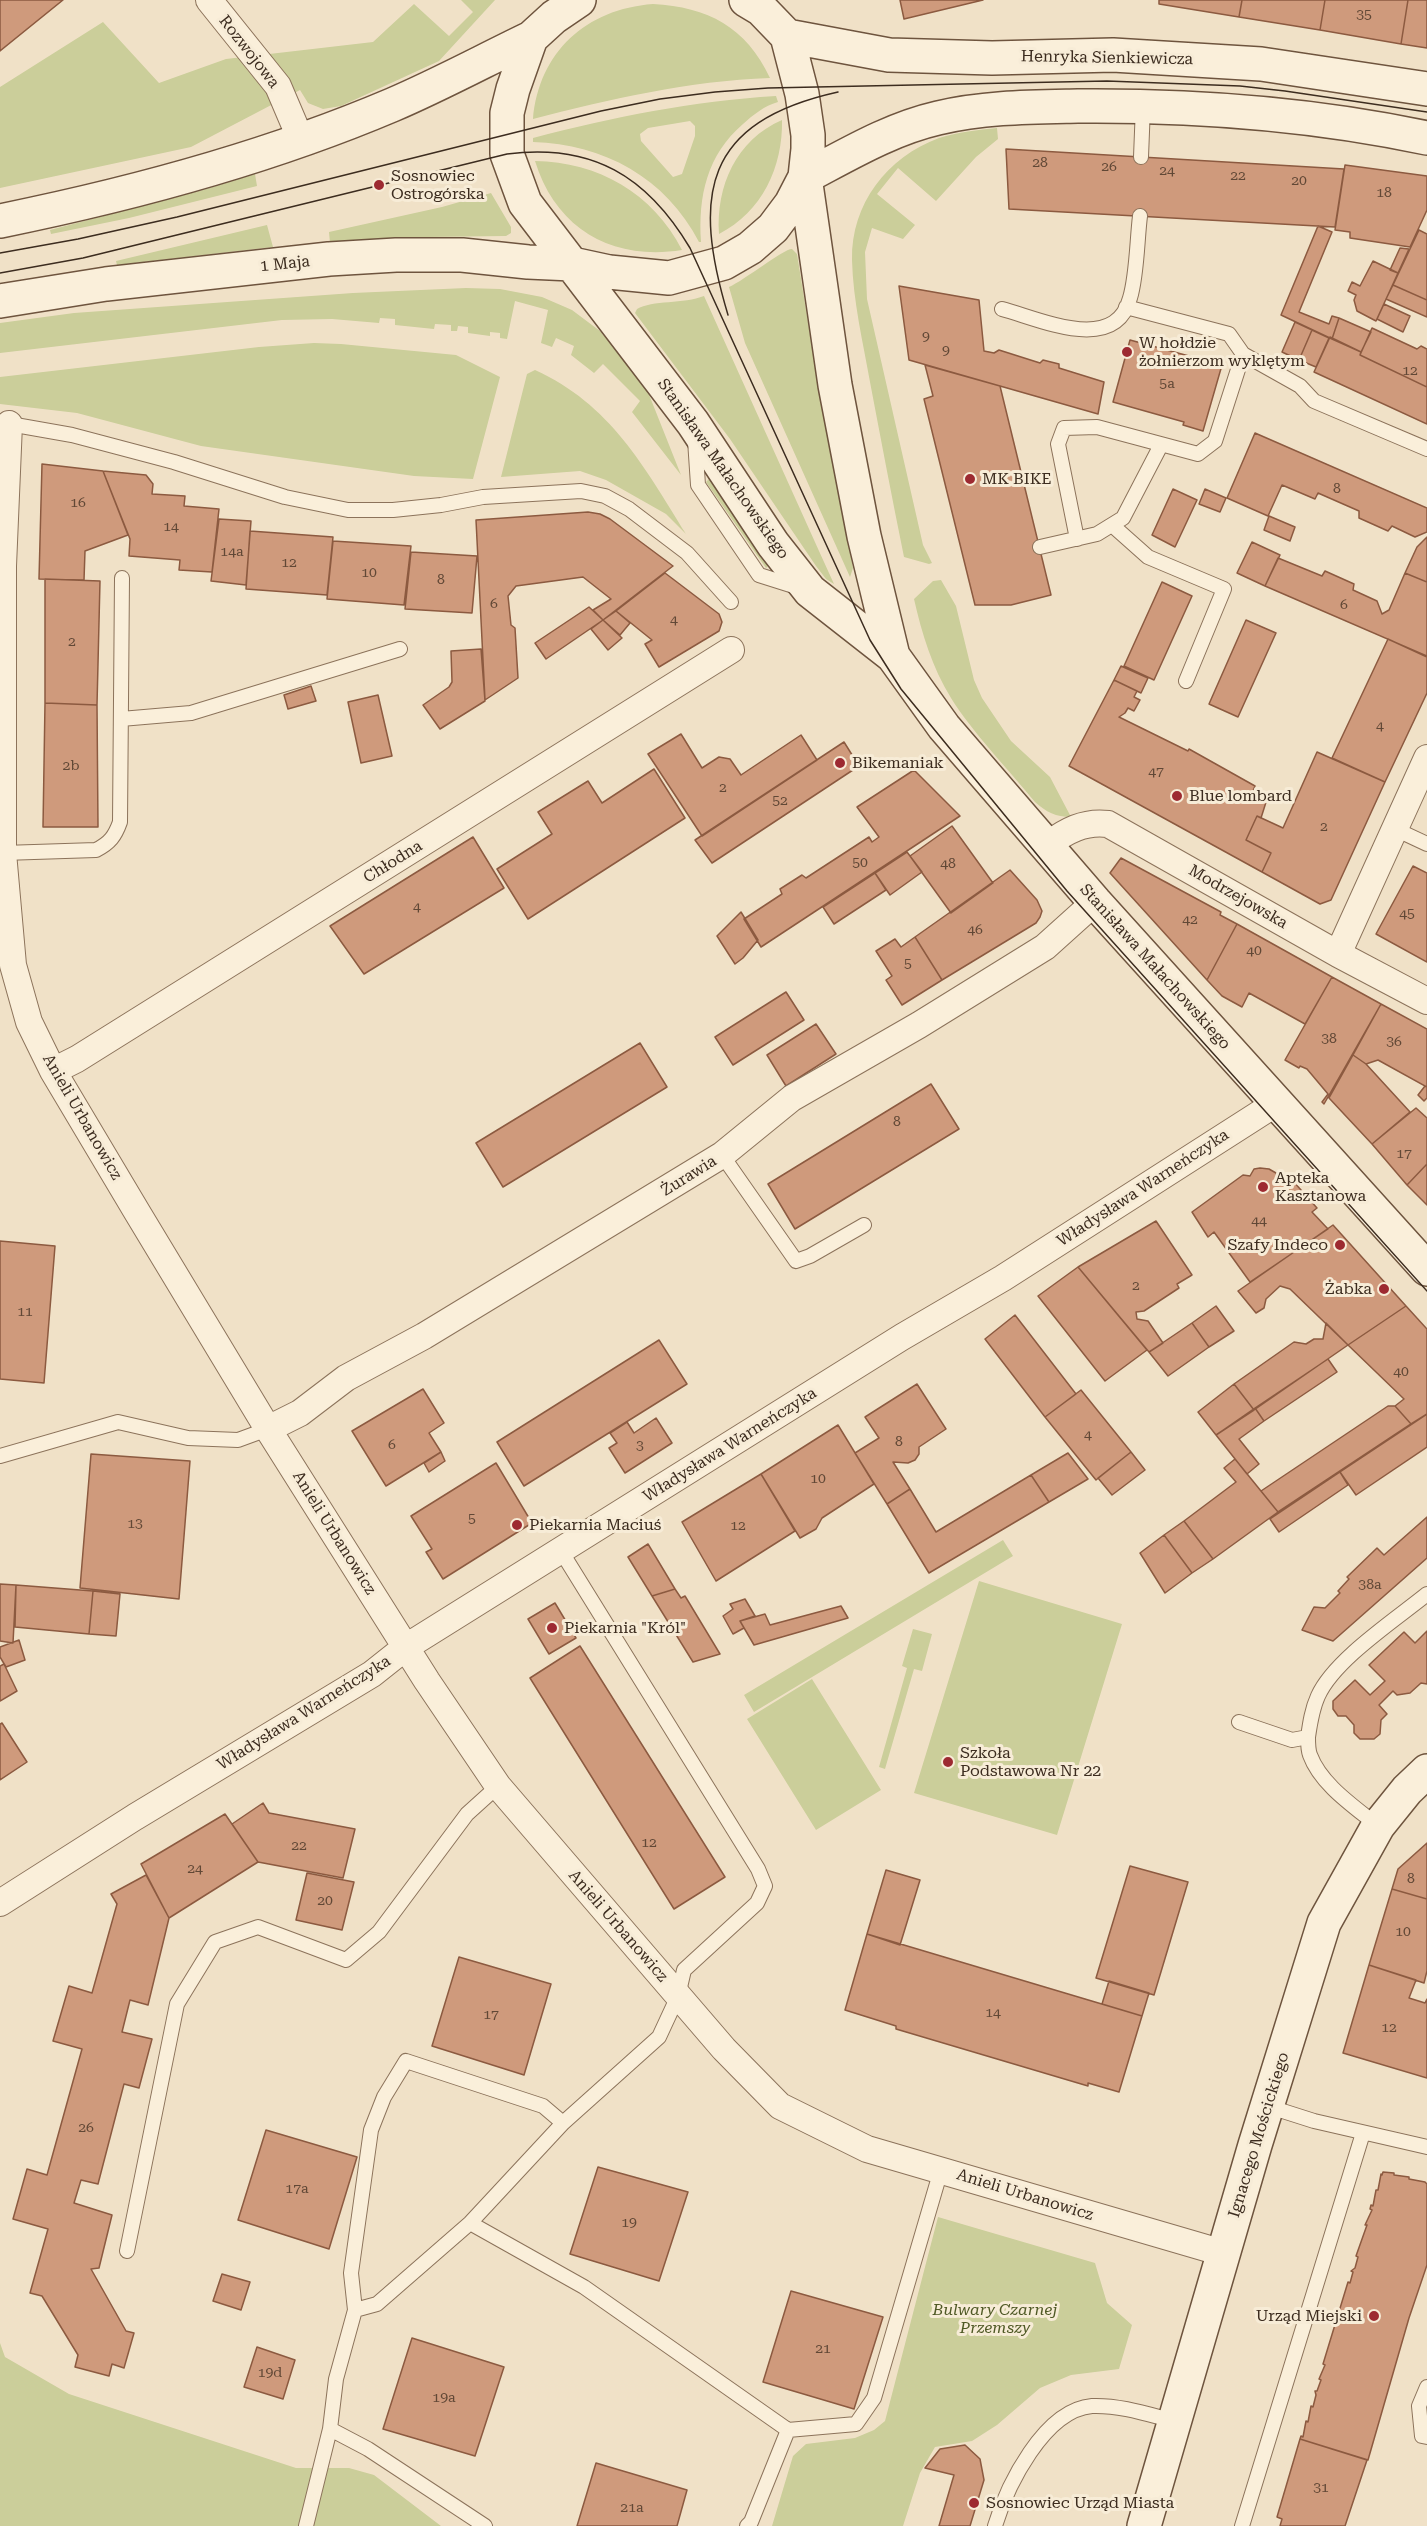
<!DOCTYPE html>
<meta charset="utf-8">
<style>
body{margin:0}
canvas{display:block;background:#f0e1c7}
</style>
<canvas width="1427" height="2526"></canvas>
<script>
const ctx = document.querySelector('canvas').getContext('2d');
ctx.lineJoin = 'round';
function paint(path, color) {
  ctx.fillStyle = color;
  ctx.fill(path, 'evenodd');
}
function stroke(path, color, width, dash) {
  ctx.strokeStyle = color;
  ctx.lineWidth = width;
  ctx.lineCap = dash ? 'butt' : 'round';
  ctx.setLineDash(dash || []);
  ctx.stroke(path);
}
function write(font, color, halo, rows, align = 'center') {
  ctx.font = font + ' "Roboto Serif",serif';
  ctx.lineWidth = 6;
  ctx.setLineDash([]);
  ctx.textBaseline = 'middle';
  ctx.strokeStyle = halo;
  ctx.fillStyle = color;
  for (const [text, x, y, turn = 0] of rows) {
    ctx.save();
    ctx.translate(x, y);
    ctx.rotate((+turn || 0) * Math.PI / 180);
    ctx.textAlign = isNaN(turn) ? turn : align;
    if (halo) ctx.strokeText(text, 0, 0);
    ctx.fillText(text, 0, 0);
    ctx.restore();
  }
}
paint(new Path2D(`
 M461 0H495L439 61 341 106 323 109 308 103 300 90 191 147 0 188V87L103 22 159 83 226 59 373 42 414 4 449 36 473 12Z
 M653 4C708 7 746 27 770 78 688 81 611 99 533 119 539 52 586 9 653 4Z
 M776 96 778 102C764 106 753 115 743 124 707 155 698 196 701 242H699C666 178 604 144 533 142V138C614 117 692 101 776 96ZM690 121 695 126V136L682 174 673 177 641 141 640 134 648 128Z
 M782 120C783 167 762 212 719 234 716 186 736 140 782 120Z
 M997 128 998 139 976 157 936 201 898 168 877 194 915 225 903 239 872 228 865 252 867 299 923 545 932 563 929 564 904 557C892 498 881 440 870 382 863 342 853 301 852 260 851 204 887 157 939 138 958 132 978 130 997 128Z
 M535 161C598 162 653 193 682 250 612 261 556 229 535 161Z
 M255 174 257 186 129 218 51 234 50 230 203 190Z
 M491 193 511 227V233L506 236 428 237 330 243 329 232 442 207Z
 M267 225 273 247 117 265 116 261Z
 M792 249 797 254 818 385 853 568 850 577 745 343 729 287C745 280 783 249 792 249Z
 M466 288 500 289 542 297 572 310 600 331 646 387 681 475 632 412 640 401 603 364 594 373 571 355 574 346 556 338 552 347 541 343 548 310 515 301 507 339 500 338V333L490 332V336L468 333V327L458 326 457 331H451V325L435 324 434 329 395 325V319L380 318 379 323 332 319 282 320 0 353V323L74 313 353 293Z
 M704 296 819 551 834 584 826 579 816 566 730 439 635 313 637 309C652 300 684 304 704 296Z
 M314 343 341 344 456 355 500 377 473 479 414 476 201 446 77 413 0 404V377L259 347Z
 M535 370C610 404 644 466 686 534L666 514 606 480 580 471 501 477 527 374Z
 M710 478 769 565 766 568 706 482Z
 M941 580 956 606 974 680 982 698 1011 741 1050 777 1071 817C1056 817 1046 812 1035 802 1009 770 972 732 951 698 932 667 922 634 914 599L933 581Z
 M1003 1540 1013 1556 754 1712 744 1695Z
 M979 1581 1122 1624 1057 1835 914 1793Z
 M913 1629 932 1634 922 1671 914 1669 885 1769 879 1767 907 1668 902 1666Z
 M812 1679 881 1790 816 1830 747 1719Z
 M938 2217 1095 2263 1107 2303 1132 2325 1119 2369 1071 2375 1040 2388 997 2425 972 2441 935 2447 920 2473 903 2526H772L793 2456 806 2444 855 2438 874 2430 885 2421Z
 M0 2343 5 2357 69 2394 296 2468H349L374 2475 441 2526H0Z`), '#cbce9a');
const building = new Path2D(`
 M0 0H63L0 51Z
 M900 0H983L904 19Z
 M1159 0H1242L1239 17 1159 4Z
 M1242 0H1325L1320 30 1239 17Z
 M1325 0H1408L1401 44 1320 30Z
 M1408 0H1427V48L1401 44Z
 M1006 149 1344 169 1335 227 1009 209Z
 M1345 165 1427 176V210L1410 247 1350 238V232L1335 230Z
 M1318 226 1332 232 1299 312 1329 324 1332 316 1339 318 1332 339 1281 315Z
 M1419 230 1427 234V300L1393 285Z
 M1400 248 1409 249 1398 273 1390 270Z
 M1373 261 1398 273 1376 321 1357 311 1354 300 1356 295 1348 291 1352 282 1360 286Z
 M1393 285 1427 300V317L1386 299Z
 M899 286 979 300 984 351 994 353 999 350 1040 363 1043 360 1059 364V368L1104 382 1098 414 909 360Z
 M1384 304 1410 316 1403 332 1377 319Z
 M1339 318 1371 332 1361 352 1332 339Z
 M1295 322 1312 330 1299 360 1282 352Z
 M1372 328 1417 349 1421 346 1427 349V387L1360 355Z
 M1312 330 1329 338 1316 367 1299 360Z
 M1330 337 1361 352 1360 355 1427 387V424L1314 372Z
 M1130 340 1222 365 1203 431 1183 425 1184 422 1113 402Z
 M925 365 1000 386 1051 595 1011 605H975L924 399 933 396Z
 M1255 433 1427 508V532L1415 537 1392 526 1388 531 1359 518V511L1318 493 1315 499 1282 485 1268 516 1227 498Z
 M42 464 103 471 128 535 85 551 84 580 39 579Z
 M103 471 146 475 153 484 152 494 185 496 184 506 219 509 212 572 179 570 180 560 129 556 130 539Z
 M1173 489 1197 500 1175 547 1152 535Z
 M1205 489 1226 498 1220 512 1199 504Z
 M588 512 600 514 610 519 673 566 603 620 593 610 611 599 583 577 516 586 508 596 511 625 515 628 518 678 485 700 476 520Z
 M1269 516 1295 527 1290 541 1264 530Z
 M219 519 251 521 246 585 211 581Z
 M250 531 333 537 327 595 246 589Z
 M1427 537V582L1405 573 1417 547Z
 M333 541 411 546 404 605 327 599Z
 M1252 542 1280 555 1265 586 1237 573Z
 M411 552 477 556 472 613 405 609Z
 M1278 558 1322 576 1325 571 1354 584 1353 590 1377 601 1382 614 1389 610 1405 573 1427 582V656L1265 586Z
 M665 573 719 614 722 622 719 631 659 667 645 644 652 640 616 611Z
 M45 579 100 581 97 705 45 703Z
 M1162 582 1192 596 1154 680 1124 666Z
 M589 607 603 620 546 659 535 643Z
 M616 611 630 623 620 635 603 620Z
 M603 620 622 638 608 650 591 629Z
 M1246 620 1276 633 1238 717 1209 704Z
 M1388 639 1427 657V693L1385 782 1332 758Z
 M481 649 485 701 440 729 423 705 449 687 452 682 451 651Z
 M1121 666 1148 678 1141 693 1114 680Z
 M1114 680 1137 691 1134 697 1140 700 1134 711 1128 708 1125 713 1119 717 1188 751 1189 749 1255 786 1253 791 1267 799 1261 818 1257 816 1246 840 1271 853 1262 872 1069 766Z
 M311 686 316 701 288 709 284 695Z
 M378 695 392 756 361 763 348 702Z
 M45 703 97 705 98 827H43Z
 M681 734 702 768 719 757 730 759 741 775 801 735 817 760 702 836 648 754Z
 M844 742 859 766 712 863 695 840Z
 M1317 752 1385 782 1331 900 1320 904 1262 872 1271 853 1246 840 1257 816 1283 828Z
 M654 769 685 818 528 919 497 869 552 834 538 812 588 781 602 803Z
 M914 770 960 816 761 947 744 919 782 894 780 889 802 875 806 878 869 837 872 842 879 837 857 807Z
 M952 826 993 883 951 913 910 856Z
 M473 837 504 888 364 974 330 926Z
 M907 852 922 872 890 895 875 873Z
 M1121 858 1221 912 1220 915 1237 924 1207 980 1110 873Z
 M1413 866 1427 873V962L1376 934Z
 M1010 870 1037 900 1042 911 1040 917 1036 923 942 980 915 937Z
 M875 873 886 890 834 924 823 907Z
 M741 912 758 940 743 958 735 964 717 936Z
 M1237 924 1332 977 1305 1024 1249 993 1242 1007 1222 996 1207 980Z
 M915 937 942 980 902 1005 886 980 892 976 876 951 895 939 901 947Z
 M1332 977 1381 1004 1324 1104 1322 1102 1328 1094 1307 1069 1300 1066 1299 1068 1285 1060Z
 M786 992 804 1020 733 1065 715 1037Z
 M1381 1004 1427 1029V1087L1378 1060 1366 1064 1353 1055Z
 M816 1024 836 1054 786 1086 767 1055Z
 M640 1043 667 1087 503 1187 476 1143Z
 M1353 1055 1366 1064 1410 1112 1372 1144 1329 1098Z
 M931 1084 959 1129 795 1229 768 1184Z
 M1425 1086 1427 1087V1098L1424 1101 1418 1095Z
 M1416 1108 1427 1118V1164L1407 1185 1372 1144Z
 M1427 1164V1205L1407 1185Z
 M1260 1168 1269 1169 1276 1173 1278 1179 1293 1181 1317 1208 1312 1212 1328 1229 1250 1282 1214 1232 1208 1237 1192 1212 1243 1175 1250 1176 1254 1169Z
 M1156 1221 1192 1275 1177 1284 1179 1288 1144 1311 1136 1312 1137 1319 1148 1321 1163 1343 1149 1352 1078 1267Z
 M1333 1225 1406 1306 1348 1345 1290 1289 1280 1286 1266 1299 1264 1308 1256 1313 1238 1291Z
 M0 1241 55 1246 44 1383 0 1379Z
 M1078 1267 1147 1350 1105 1381 1038 1296Z
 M1216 1306 1234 1331 1209 1347 1192 1323Z
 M1406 1306 1427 1329V1414L1411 1424 1395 1406 1404 1399 1348 1345Z
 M1015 1315 1076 1394 1045 1417 985 1339Z
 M1192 1323 1209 1347 1168 1376 1149 1352Z
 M1326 1323 1348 1345 1254 1410 1234 1384 1294 1342 1306 1344 1314 1339H1323Z
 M659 1340 687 1384 524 1486 497 1442Z
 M1328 1359 1337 1372 1264 1421 1255 1408Z
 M917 1384 946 1429 919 1447V1454L915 1460 908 1463 893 1462 910 1489 887 1504 855 1453 879 1438 865 1417Z
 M1234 1384 1254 1410 1216 1435 1198 1412Z
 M423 1389 444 1423 429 1433 441 1452 386 1486 352 1431Z
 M1081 1390 1131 1452 1096 1480 1045 1417Z
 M1388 1406H1395L1411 1424 1278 1512 1261 1491Z
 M1255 1408 1264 1421 1239 1439 1259 1464 1247 1474 1216 1435Z
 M1427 1414V1447L1356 1495 1340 1472Z
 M656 1418 672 1443 625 1473 609 1448 617 1443 610 1433 627 1422 634 1433Z
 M838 1425 874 1484 822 1518 816 1529 800 1538 761 1474Z
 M441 1452 445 1461 429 1472 424 1463Z
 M1131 1452 1145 1470 1112 1495 1098 1478Z
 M1068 1453 1088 1479 1049 1502 1031 1475Z
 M91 1454 190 1461 179 1599 80 1588Z
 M1235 1459 1278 1512 1213 1559 1184 1521 1236 1482 1224 1468Z
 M496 1463 532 1523 443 1579 426 1552 432 1549 411 1516Z
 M1340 1472 1348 1485 1279 1532 1270 1519Z
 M761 1474 795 1531 716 1581 682 1522Z
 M1031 1475 1049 1502 929 1573 887 1504 910 1489 936 1532Z
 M1427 1517V1558L1333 1641 1302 1630 1314 1607 1325 1608 1340 1593 1338 1591 1349 1579 1347 1577 1377 1548 1384 1555Z
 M1184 1521 1213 1559 1192 1573 1164 1535Z
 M1164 1535 1192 1573 1165 1593 1140 1553Z
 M648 1544 675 1589 652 1596 628 1557Z
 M0 1584 16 1585 13 1643 0 1641Z
 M16 1585 93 1591 89 1634 15 1627Z
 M675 1589 681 1598 685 1596 720 1654 693 1662 652 1596Z
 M93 1591 120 1594 116 1636 89 1634Z
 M745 1599 755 1616 740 1621 744 1628 733 1634 723 1616 733 1609 730 1604Z
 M555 1603 576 1638 549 1654 528 1619Z
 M841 1606 848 1618 754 1645 740 1621 765 1614 770 1625Z
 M1427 1631V1684L1421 1683 1410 1693 1397 1695 1393 1691 1379 1705 1387 1714 1381 1720 1380 1734 1374 1739H1360L1354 1733V1725L1346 1716H1338L1333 1709V1701L1355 1680 1370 1695 1385 1681 1369 1665 1404 1632 1415 1643Z
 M19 1640 25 1660 6 1667 0 1657V1647Z
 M580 1646 725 1877 674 1909 530 1678Z
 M4 1664 17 1691 0 1701V1666Z
 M2 1723 27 1762 0 1780V1724Z
 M263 1803 269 1813 355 1829 343 1878 258 1862 232 1824Z
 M225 1814 258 1862 169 1918 141 1864Z
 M1427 1843V1899L1392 1889 1398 1869Z
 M1130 1866 1188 1882 1154 1995 1096 1978Z
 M886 1870 920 1880 900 1945 867 1934Z
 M307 1873 354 1882 342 1930 296 1920Z
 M146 1875 169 1918 148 2005 130 2000 122 2032 152 2039 139 2088 124 2084 98 2184 81 2180 74 2203 112 2215 99 2268 91 2269 126 2331 134 2333 124 2368 112 2364 109 2376 75 2367 78 2355 42 2296 30 2293 48 2229 13 2219 27 2169 47 2175 82 2049 53 2041 69 1986 92 1993 117 1904 111 1894Z
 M1392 1889 1427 1899V1971L1424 1983 1369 1965Z
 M867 1934 1142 2016 1119 2092 1088 2083V2086L896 2029V2026L845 2010Z
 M459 1957 551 1984 524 2075 432 2046Z
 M1369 1965 1416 1980 1409 1998 1425 2003 1427 1999V2078L1343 2053Z
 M1109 1981 1149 1993 1142 2016 1102 2004Z
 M266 2130 357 2157 329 2249 238 2220Z
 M598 2167 688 2192 659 2281 570 2254Z
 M1383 2172 1394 2173V2175L1409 2177V2179L1425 2182 1427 2184V2265L1409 2318 1368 2460 1300 2439 1301 2436 1303 2437 1306 2421 1308 2422 1311 2406 1313 2407 1316 2395 1315 2391H1317L1321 2380 1319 2379 1325 2365 1323 2364 1348 2282 1350 2283 1353 2272 1351 2271 1355 2268 1358 2257 1356 2256 1367 2225H1365L1372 2210 1370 2209 1371 2205 1373 2206 1376 2190H1378L1381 2174 1382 2175Z
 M222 2274 250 2282 241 2310 213 2301Z
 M791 2291 883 2317 854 2409 763 2382Z
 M412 2338 504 2367 475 2456 383 2429Z
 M257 2347 295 2360 283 2399 244 2387Z
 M1300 2439 1367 2460 1345 2526H1280L1282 2519 1277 2517Z
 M965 2445 980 2459 984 2480 970 2526H939L954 2475 925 2468 940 2449Z
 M596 2463 687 2490 677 2526H577Z`);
paint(building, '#cf9a7c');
stroke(building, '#8c5a40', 1.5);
const lane = new Path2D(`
 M1141 157 1143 106
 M1002 309C1040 319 1115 355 1130 298 1137 275 1137 240 1140 216
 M1243 354 1300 386 1314 401 1427 449
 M4 423 72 435 174 462 285 497 348 510H393L441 505 483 497 581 491 605 496 629 509 687 553 731 602
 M695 440 698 485 759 575 797 587
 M1112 525 1148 557 1224 589 1186 681
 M1077 539 1058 444 1064 428 1097 427 1198 454 1215 441 1243 354 1229 334 1126 307
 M1040 547 1097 534 1123 518 1161 445
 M121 719 191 713 400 649
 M1395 829 1427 844
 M3 853 96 850C110 843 115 836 120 822L122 578
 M722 1155 796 1261 810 1256 864 1225
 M0 1456 118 1422 188 1438 238 1440 268 1429
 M1239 1722 1292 1740 1308 1737C1308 1743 1308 1750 1310 1755 1321 1785 1355 1807 1378 1826
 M1308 1737C1310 1723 1312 1709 1318 1696 1334 1660 1395 1620 1427 1594
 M1267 2106 1314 2121 1427 2147
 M470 2223 584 2287 788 2430 856 2424 874 2398 941 2170
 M127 2251 177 2004 215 1942 258 1927 346 1960 379 1932 467 1814 498 1786
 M355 2310 351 2273 371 2130 384 2097 406 2061 543 2106 563 2123
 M1427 2387 1419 2406 1422 2436 1427 2437
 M330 2429 368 2449 485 2526
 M306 2526 330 2429 336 2379 355 2310 377 2304 470 2223 563 2123 659 2037 678 1996 684 1970 757 1903 765 1886 758 1869 561 1551
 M747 2526 751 2522 788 2430
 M995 2526C1007 2486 1044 2410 1092 2406 1120 2405 1147 2414 1174 2421
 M1242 2526 1363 2133`);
const street = new Path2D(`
 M209 0 278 86 301 140
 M9 424 3 566V853L13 965 29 1022 53 1071 137 1212 268 1429 427 1681 498 1786 724 2049 780 2106 867 2149 1223 2253
 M1047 845C1066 831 1084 821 1108 824L1338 954 1427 1001
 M1338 954 1427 758
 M53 1071 77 1059 731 650
 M268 1429 300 1413 346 1378 424 1336 722 1155 792 1098 919 1025 1045 947 1095 902
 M0 1903 135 1817 372 1674 406 1647 902 1337 1003 1278 1278 1102`);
const secondary = new Path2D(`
 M579 0 554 17 531 38 513 89 507 113V154L525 203 693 423 773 544 810 591 893 656
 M787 36 889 55 992 58 1113 55 1261 64 1427 89
 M805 177 835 385 864 536 893 656 944 727 1095 902 1427 1269
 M805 177C847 155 890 129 938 118 984 107 1031 107 1078 106 1194 105 1314 114 1427 138
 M0 221C133 194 267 158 392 105 439 85 485 60 531 38
 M0 301 106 284 329 259 396 255H462L528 262 572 264 609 272 669 278 724 263 750 248 773 228 791 204 805 177 808 149V135L802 94 787 36 761 9 746 0
 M1144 2526 1255 2145 1324 1923 1378 1826 1407 1790 1427 1771`);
stroke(lane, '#8c735b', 16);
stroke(street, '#8c735b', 28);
stroke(secondary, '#6e543e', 36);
stroke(lane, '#faefda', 14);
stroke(street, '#faefda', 26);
stroke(secondary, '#faefda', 33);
stroke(new Path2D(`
 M0 253 78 239 177 217 601 111 660 99 715 92 768 88 1107 81 1240 86 1285 91 1427 112
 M0 273 83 258 507 154C592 143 647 176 690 248L870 640 901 689 1067 891 1427 1291
 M728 315C692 195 703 122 838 92`), '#3c2c1f', 1.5);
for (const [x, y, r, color] of [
 [379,185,6,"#9d2a31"],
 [1127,352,6,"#9d2a31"],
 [970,479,6,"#9d2a31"],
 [840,763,6,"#9d2a31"],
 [1177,796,6,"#9d2a31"],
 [1263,1187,6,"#9d2a31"],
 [1340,1245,6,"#9d2a31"],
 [1384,1289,6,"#9d2a31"],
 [517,1525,6,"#9d2a31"],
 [552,1628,6,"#9d2a31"],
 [948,1762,6,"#9d2a31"],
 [1374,2316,6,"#9d2a31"],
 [974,2503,6,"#9d2a31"]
]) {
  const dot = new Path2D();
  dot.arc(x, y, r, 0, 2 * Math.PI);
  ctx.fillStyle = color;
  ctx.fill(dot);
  stroke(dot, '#f7ecd7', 2);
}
write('14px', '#614836', null, [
 ["35",1364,15],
 ["28",1040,163],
 ["26",1109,167],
 ["24",1167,171],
 ["22",1238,176],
 ["20",1299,181],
 ["18",1384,193],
 ["9",926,337],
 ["9",946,351],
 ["12",1410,371],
 ["5a",1167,384],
 ["8",1337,489],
 ["16",78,503],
 ["14",171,527],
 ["14a",232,552],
 ["12",289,563],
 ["10",369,573],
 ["8",441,580],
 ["6",494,604],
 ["6",1344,605],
 ["4",674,620],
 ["2",72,642],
 ["4",1380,726],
 ["2b",71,766],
 ["47",1156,772],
 ["2",723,788],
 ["52",780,801],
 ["2",1324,827],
 ["50",860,863],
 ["48",948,864],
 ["4",417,907],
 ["45",1407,914],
 ["42",1190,920],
 ["46",975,930],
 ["40",1254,951],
 ["5",908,964],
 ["38",1329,1039],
 ["36",1394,1042],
 ["8",897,1122],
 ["17",1404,1154],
 ["44",1259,1221],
 ["2",1136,1286],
 ["11",25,1312],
 ["40",1401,1372],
 ["4",1088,1435],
 ["8",899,1442],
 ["6",392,1445],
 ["3",640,1446],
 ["10",818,1479],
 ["5",472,1519],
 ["13",135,1524],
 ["12",738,1526],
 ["38a",1370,1585],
 ["12",649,1843],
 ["22",299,1846],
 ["24",195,1869],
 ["8",1411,1879],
 ["20",325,1901],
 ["10",1403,1932],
 ["14",993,2013],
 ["17",491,2015],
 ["12",1389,2028],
 ["26",86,2128],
 ["17a",297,2189],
 ["19",629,2223],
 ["21",823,2349],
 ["19d",270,2373],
 ["19a",444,2398],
 ["31",1321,2488],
 ["21a",632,2508]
]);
write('16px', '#3c2c1f', '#f7ecd7', [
 ["Rozwojowa",249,52,52],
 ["Henryka Sienkiewicza",1107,58,1],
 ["1 Maja",285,264,-6],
 ["Stanisława Małachowskiego",723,469,55],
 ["Chłodna",393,862,-32],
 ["Modrzejowska",1238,897,30],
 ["Stanisława Małachowskiego",1155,967,48],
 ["Anieli Urbanowicz",82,1117,60],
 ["Żurawia",689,1176,-32],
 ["Władysława Warneńczyka",1143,1188,-33],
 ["Władysława Warneńczyka",730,1445,-32],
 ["Anieli Urbanowicz",334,1533,58],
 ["Władysława Warneńczyka",304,1713,-32],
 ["Anieli Urbanowicz",618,1926,49],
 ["Ignacego Mościckiego",1259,2135,-73],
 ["Anieli Urbanowicz",1025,2195,17]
]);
write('16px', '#3c2c1f', '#f7ecd7', [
 ["Sosnowiec",391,176],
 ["Ostrogórska",391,194],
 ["W hołdzie",1139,343],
 ["żołnierzom wyklętym",1139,361],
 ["MK BIKE",982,479],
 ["Bikemaniak",852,763],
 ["Blue lombard",1189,796],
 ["Apteka",1275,1178],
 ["Kasztanowa",1275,1196],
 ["Szafy Indeco",1328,1245,"right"],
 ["Żabka",1372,1289,"right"],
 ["Piekarnia Maciuś",529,1525],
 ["Piekarnia \"Król\"",564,1628],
 ["Szkoła",960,1753],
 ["Podstawowa Nr 22",960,1771],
 ["Urząd Miejski",1362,2316,"right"],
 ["Sosnowiec Urząd Miasta",986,2503]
], 'left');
write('italic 16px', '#4f5925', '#f7ecd7', [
 ["Bulwary Czarnej",995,2310],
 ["Przemszy",995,2328]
]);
</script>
